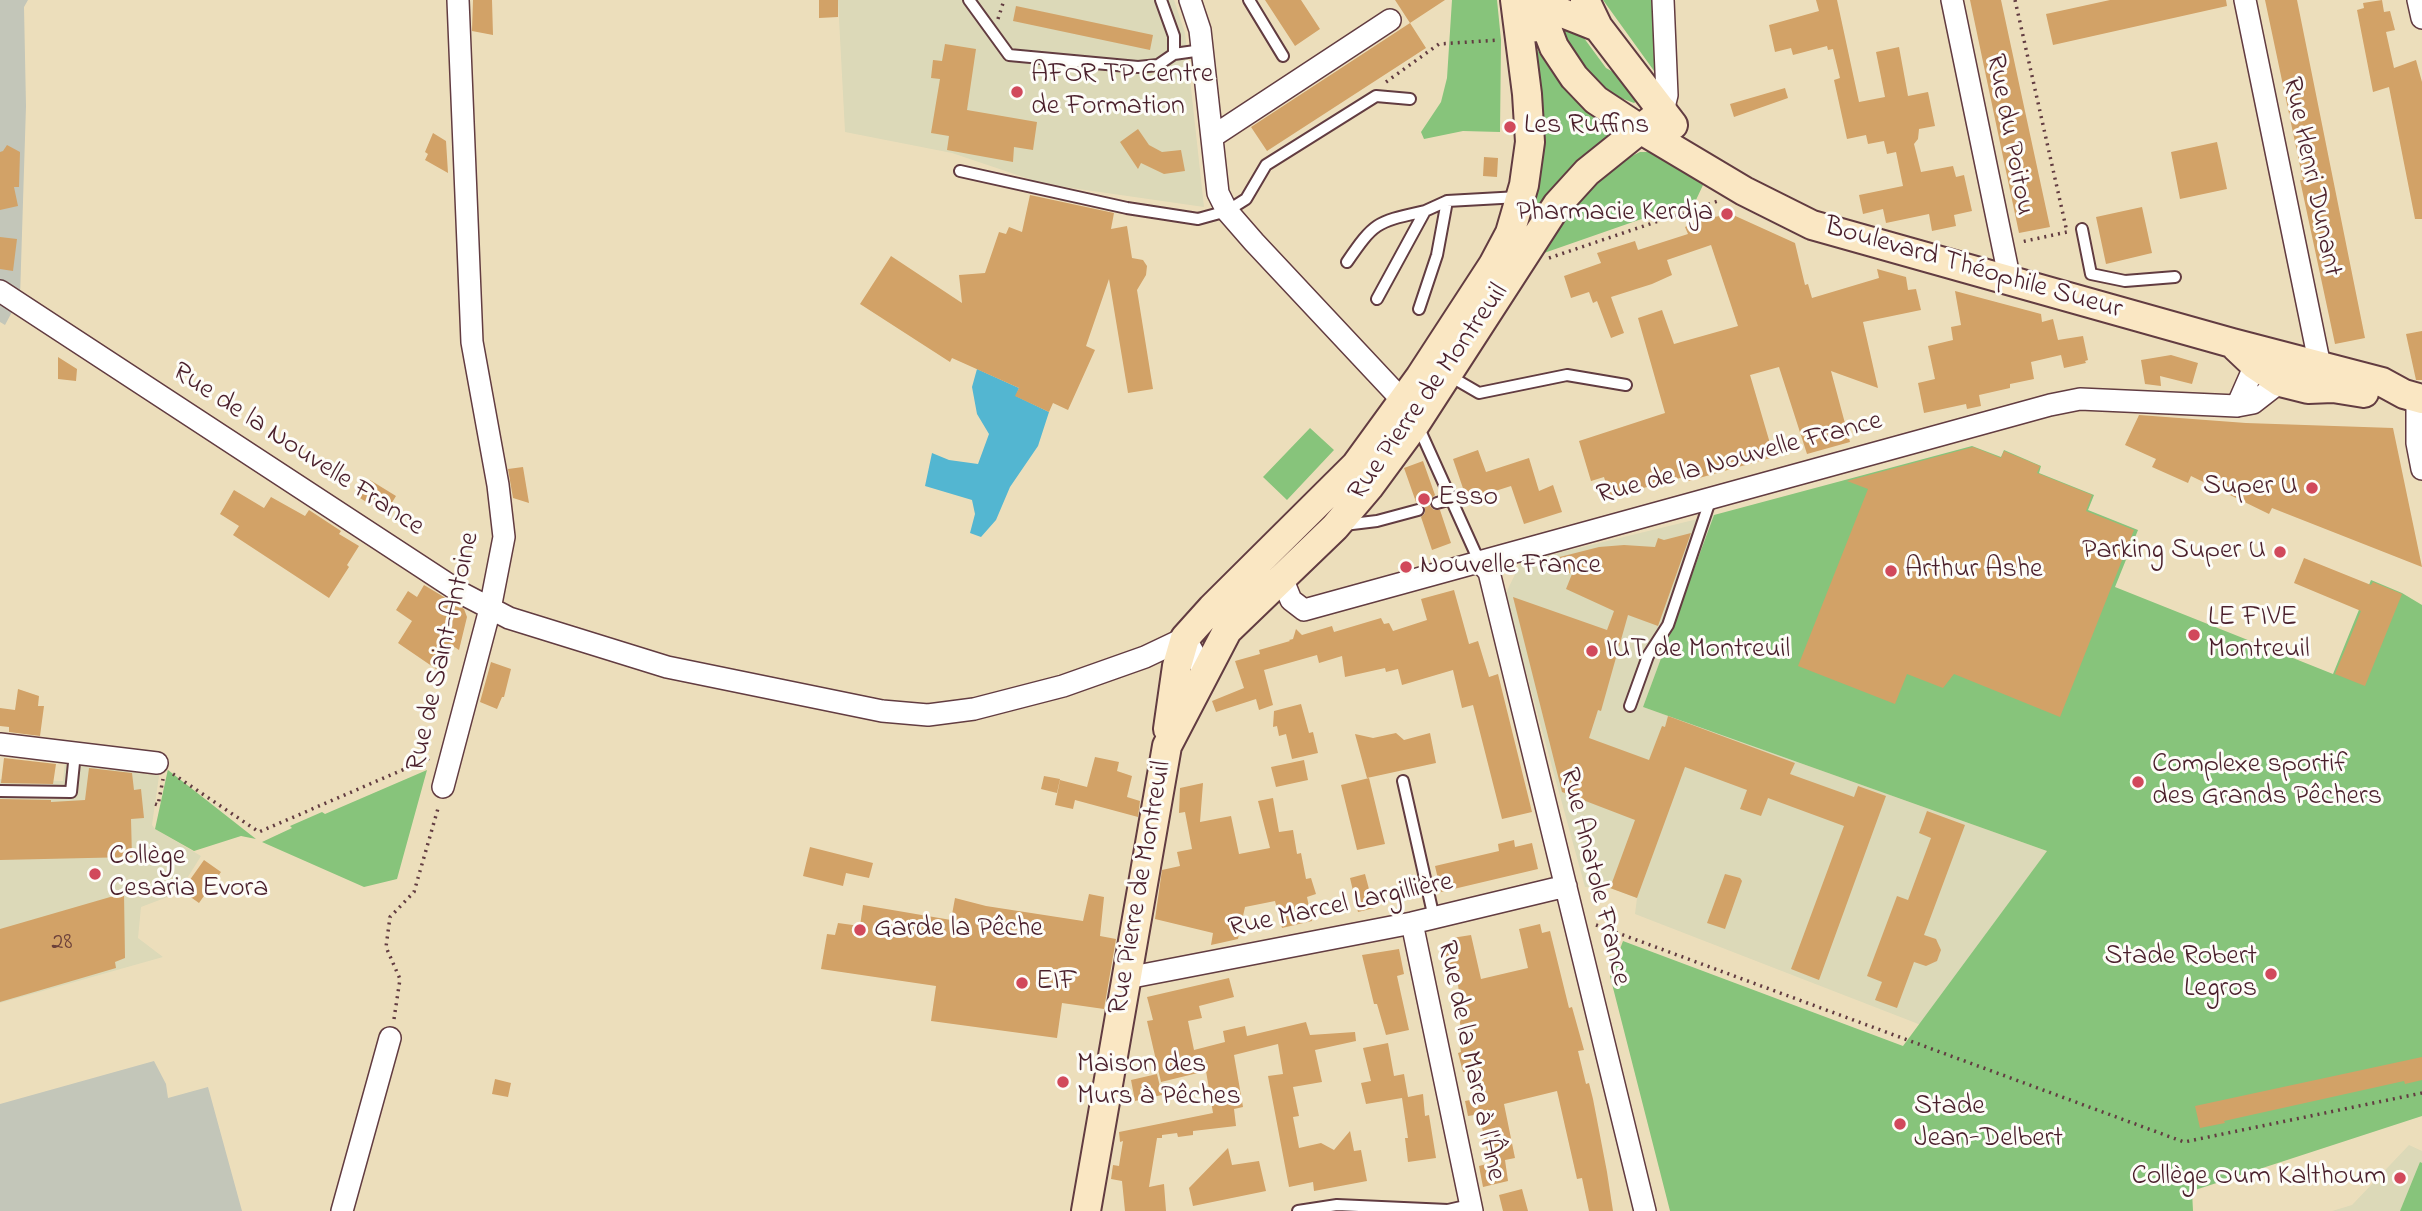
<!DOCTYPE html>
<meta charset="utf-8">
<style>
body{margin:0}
canvas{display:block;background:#ecdebb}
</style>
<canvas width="2422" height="1211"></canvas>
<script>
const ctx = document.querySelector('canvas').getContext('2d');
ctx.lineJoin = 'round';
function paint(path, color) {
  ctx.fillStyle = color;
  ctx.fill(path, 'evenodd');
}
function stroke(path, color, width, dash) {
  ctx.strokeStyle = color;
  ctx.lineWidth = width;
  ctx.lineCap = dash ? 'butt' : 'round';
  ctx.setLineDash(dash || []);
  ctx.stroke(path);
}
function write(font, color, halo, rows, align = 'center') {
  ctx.font = font + ' "Indie Flower",sans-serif';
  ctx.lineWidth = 6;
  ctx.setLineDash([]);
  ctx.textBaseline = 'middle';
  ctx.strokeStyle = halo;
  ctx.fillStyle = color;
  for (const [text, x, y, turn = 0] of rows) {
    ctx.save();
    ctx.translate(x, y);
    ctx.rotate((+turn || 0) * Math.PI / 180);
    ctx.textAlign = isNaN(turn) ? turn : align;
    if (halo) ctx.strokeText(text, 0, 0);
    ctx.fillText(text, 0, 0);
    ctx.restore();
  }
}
paint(new Path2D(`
 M838 0H1174L1185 33 1204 207 1044 184 952 153 845 132Z
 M1714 515 1643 707 2047 851 1921 1025 1635 914 1637 898 1610 888 1585 887 1505 595 1521 562Z
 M65 761 160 769 152 825 155 829 201 856 178 893 141 907 138 938 163 957 0 1003V779L63 781Z
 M2409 1145 2422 1151V1211H2332L2352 1205Z`), '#dcd9b8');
paint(new Path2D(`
 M0 0H28L24 7 26 106 20 297 5 325 0 322Z
 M154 1061 166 1084 168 1098 208 1087 242 1211H0V1104Z`), '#c3c6b9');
paint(new Path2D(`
 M1452 0H1497L1501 40 1500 132 1463 131 1424 139 1421 132 1441 102 1447 78Z
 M1603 0H1654L1657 75Z
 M1556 25 1581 34 1606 68 1626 79 1640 99 1634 103 1613 95 1591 81Z
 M1535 46C1561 88 1575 106 1618 133L1515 248 1539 102Z
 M1640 152H1654L1703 185 1696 200 1544 253 1567 218 1590 191 1618 163Z
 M1310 428 1334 450 1287 500 1263 477Z
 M1972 446 2001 457 2004 450 2041 466 2039 473 2094 495 2088 510 2138 530 2115 587 2333 674 2371 580 2402 593 2422 605V1116L2192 1191 2193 1211H1670L1610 976 1623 941 1903 1046 2047 851 1643 707 1714 515Z
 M168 769V770L256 839 241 836 194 851 155 829Z
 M427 770 397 879 364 887 262 842 292 828 290 826 322 812 325 814Z
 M2420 1162 2422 1163V1211H2400Z`), '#87c47b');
paint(new Path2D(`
 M977 369 1019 388 1016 396 1049 412 1038 446 1010 487 996 520 981 537 970 533 975 514 972 500 925 486 932 453 949 460 978 464 989 434 977 414 972 387Z`), '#53b6d1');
paint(new Path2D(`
 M473 0H492L493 35 472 31Z
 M819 0H838V17L819 18Z
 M1265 0H1301L1320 29 1295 46Z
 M1395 0H1445L1410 23Z
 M1816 0H1837L1859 102 1885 97 1876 52 1899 47 1908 96 1928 92 1935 126 1919 129 1918 139 1914 144 1921 172 1953 166 1956 177 1964 175 1972 211 1954 215 1956 226 1932 231 1929 214 1886 223 1883 209 1863 214 1859 195 1903 186 1896 152 1887 154 1884 141 1868 144 1866 135 1847 139 1834 80 1840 78 1833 49 1828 50 1827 46 1793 55 1791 48 1775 52 1769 25 1819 11Z
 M1970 0H2001L2050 227 2019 233Z
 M2110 0H2226L2227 6 2053 45 2046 14Z
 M2265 0H2297L2365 338 2335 344 2300 180H2303Z
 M2382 0 2384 12 2390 11 2395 30 2386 32 2394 68 2416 60 2422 82V219H2415L2389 87 2373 92 2357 10 2364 8 2363 3Z
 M1016 6 1153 35 1150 50 1013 21Z
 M1410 23 1426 48 1267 151 1251 127Z
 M945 44 976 49 967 110 1037 122 1033 150 1014 147 1013 162 947 150 949 136 931 133 940 79 931 78 933 60 942 61Z
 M1785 88 1788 98 1734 117 1730 104Z
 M1138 129 1149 145 1162 152 1181 150 1185 171 1164 174 1141 163 1138 169 1120 142Z
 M433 133 446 141 448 173 425 160 428 154 425 152Z
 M2217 142 2227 189 2180 199 2171 152Z
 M7 145 20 152 19 187H14L18 206 0 210V152L3 151Z
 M1484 157 1498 158 1497 177 1483 176Z
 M1030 195 1114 213 1111 229 1127 226 1132 258 1143 260 1147 266 1146 275 1137 290 1153 389 1128 393 1109 279 1086 346 1095 350 1068 410 1053 403 1049 412 1015 396 1019 388 952 358 950 362 860 304 891 256 962 303 959 275 985 273 999 232 1006 234 1009 227 1022 232Z
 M2142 207 2152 253 2106 264 2096 217Z
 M1731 214 1795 243 1805 285 1808 284 1812 298 1879 278 1877 269 1906 277 1908 290 1916 289 1921 310 1863 322 1878 388 1831 371 1850 442 1807 454 1779 367 1750 375 1774 457 1685 482 1684 477 1610 497 1604 477 1591 481 1579 441 1665 413 1638 318 1662 310 1674 344 1738 326 1711 245 1667 260 1672 275 1652 284 1611 297 1624 333 1611 338 1597 301 1593 303 1589 292 1571 298 1564 276 1601 263 1597 253 1635 241 1638 250 1688 234 1685 227 1703 219Z
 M0 237 17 239 13 271 0 269Z
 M1955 291 2041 314 2042 322 2053 319 2058 340 2083 336 2088 360 2085 361 2086 363 2064 368 2061 355 2031 362 2034 379 2010 384V388L1979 395 1981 406 1967 409 1966 404 1924 413 1918 383 1935 379 1928 346 1953 340 1951 327 1961 325Z
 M2422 331V380H2416L2406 334Z
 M2171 355 2198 363 2192 384 2160 376 2161 386 2145 384 2141 360Z
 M58 357 77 369 76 381 58 379Z
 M2139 415 2246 423 2393 428 2422 567 2272 508 2269 514 2191 476 2188 483 2152 467 2156 459 2125 445Z
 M1973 447 2001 458 2004 451 2040 466 2037 473 2092 495 2086 511 2134 530 2060 717 1954 674 1943 688 1907 674 1895 704 1798 666 1868 489 1847 481Z
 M1478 450 1486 472 1529 458 1539 491 1553 485 1562 512 1524 524 1511 486 1467 500 1453 459Z
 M1423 461 1435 495 1430 500V506L1434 510H1440L1451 543 1432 550 1421 517 1425 513V507L1421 503 1416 502 1404 468Z
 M523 467 529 503 513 498 508 469Z
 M370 480 396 496 385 514 360 498Z
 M234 490 264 508 271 497 305 516 309 510 341 531 339 534 359 546 347 565 349 567 329 598 233 535 239 526 220 514Z
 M1691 533 1658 626 1628 615 1601 711 1598 710 1589 738 1649 760 1662 726 1665 727 1668 716 1795 763 1790 774 1854 797 1858 786 1886 796 1819 980 1791 969 1844 826 1768 798 1761 816 1740 809 1747 790 1685 767 1637 898 1610 888 1635 820 1562 792 1513 597 1607 630 1614 611 1566 589 1572 574 1540 562 1599 547 1624 545 1655 547 1658 538 1664 540Z
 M2304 558 2371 585 2373 582 2402 594 2365 686 2335 674 2361 611 2294 583Z
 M424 585 464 609 467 617 459 650 453 646 439 671 398 643 412 621 396 610 408 591 417 597Z
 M1454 590 1469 644 1478 641 1489 677 1498 674 1532 812 1502 819 1473 705 1462 708 1453 670 1402 685 1398 669 1386 672 1385 668 1345 677 1342 656 1319 663 1317 655 1264 670 1273 705 1259 710 1256 699 1216 712 1212 701 1244 688 1235 661 1260 654 1259 650 1290 641 1289 640 1293 639 1296 629 1302 635 1332 626 1334 632 1381 618 1384 624 1389 623 1393 631 1427 620 1421 599Z
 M491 662 511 669 504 697H502L497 709 480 702Z
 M18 689 39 696 38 706H44L40 736 9 732V727L0 726V708L15 710Z
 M1301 704 1309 733 1313 732 1318 753 1292 759 1286 734 1279 736 1277 726 1273 727 1274 711Z
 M1396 733 1404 740 1430 733 1436 763 1367 778 1355 734 1373 738Z
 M1095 757 1119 762 1117 771 1132 776 1127 797 1140 801 1138 817 1075 800 1073 809 1055 805 1060 780 1087 787Z
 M4 758 56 764 53 784 1 783Z
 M1304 760 1308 780 1276 787 1271 767Z
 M89 768 132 773 134 790 141 789 144 818 131 819 132 857 0 860V799L51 800V802L85 800Z
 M1044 776 1060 779 1057 793 1041 789Z
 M1369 778 1385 844 1357 850 1341 785Z
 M1203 783 1200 822 1231 816 1239 854 1270 848 1258 801 1273 798 1279 832 1293 830 1297 854 1301 853 1306 879 1311 878 1316 894 1307 897 1312 921 1282 928 1275 901 1245 907 1238 939 1211 945 1213 933 1155 919 1162 870 1180 866 1177 852 1192 849 1185 812 1179 813 1180 788Z
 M1927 811 1965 825 1924 935 1936 939 1941 950 1937 961 1926 966 1914 962 1897 1008 1875 1000 1882 982 1867 976 1897 896 1908 900 1931 838 1919 833Z
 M1514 840 1515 847 1532 843 1538 869 1441 892 1435 866 1499 851 1498 844Z
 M810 847 873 863 869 878 846 873 843 886 803 876Z
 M204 860 221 872 199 903 182 891Z
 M1365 874 1374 908 1358 912 1350 878Z
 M1725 874 1740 878 1742 881 1725 929 1707 923Z
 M124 893 125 958 115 962 116 968 0 1002V929Z
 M1089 894 1104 897 1100 936 1116 939 1104 1009 1062 1003 1057 1038 931 1021 936 986 821 969 827 934 835 935 838 923 860 926 863 905 951 920 955 898 986 906 1083 921Z
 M1540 924 1542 933 1550 931 1569 1008 1572 1007 1584 1050 1578 1051 1586 1084 1589 1083 1593 1099 1607 1172 1613 1211H1589L1582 1178 1577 1179 1557 1091 1504 1104 1515 1158 1505 1160 1508 1181 1483 1187 1479 1166 1490 1163 1481 1123 1476 1125 1474 1115 1468 1116 1465 1101 1475 1099 1470 1071 1463 1072 1458 1053 1461 1052 1457 1029 1461 1028 1457 1007 1461 1006 1455 964 1448 965 1444 946 1453 944 1452 938 1471 935 1481 979 1528 968 1519 929Z
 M1399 949 1404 974 1397 976 1409 1030 1386 1035 1377 1004H1374L1362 955Z
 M1229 978 1234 997 1199 1006 1202 1018 1188 1021 1194 1050 1225 1042 1223 1031 1245 1026 1247 1036 1306 1022 1310 1035 1355 1032 1356 1041 1315 1050 1322 1082 1293 1087 1299 1116 1293 1117 1299 1148 1321 1143 1334 1150 1350 1131 1354 1151 1361 1150 1367 1181 1314 1191 1313 1182 1289 1187 1268 1076 1283 1074 1278 1044 1234 1055 1243 1107 1234 1109 1236 1126 1193 1131V1135L1178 1137 1177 1133 1162 1135V1138H1157L1149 1187 1164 1184 1166 1211H1125L1122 1181 1111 1179 1113 1165 1119 1166 1123 1141 1120 1142 1119 1132 1213 1113 1206 1071 1161 1082 1147 1021 1153 1020 1147 997Z
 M1388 1043 1394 1076 1404 1074 1408 1097 1423 1094 1425 1116 1429 1115 1436 1158 1408 1162 1405 1138H1408L1402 1098 1366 1104 1361 1083 1371 1081 1363 1048Z
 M2422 1057V1080L2405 1084 2404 1081 2224 1121 2225 1123 2200 1128 2195 1106Z
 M1157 1074 1162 1095 1135 1101 1131 1080Z
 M495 1079 511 1083 508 1097 492 1094Z
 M1228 1148 1232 1165 1259 1161 1266 1191 1193 1206 1189 1188Z
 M1522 1189 1528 1211H1503L1499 1195Z`), '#d2a267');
const lane = new Path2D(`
 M969 0 1009 55 1138 67 1158 65 1174 54 1202 50
 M1161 0 1174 36V54
 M1249 0 1283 56
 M960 171 1127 208 1198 219 1227 211 1246 199 1266 165 1376 96 1410 99
 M2082 229 2091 274 2125 281 2175 277
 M1347 262C1375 221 1377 222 1425 211
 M1377 299 1425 211 1447 201 1519 197
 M1419 309 1437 255 1447 201
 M1448 375 1479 393 1567 375 1626 385
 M1418 426 1479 561
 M1437 503 1452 499
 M1344 525 1377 521 1418 510
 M1630 706 1648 656 1668 625 1711 498
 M1403 781 1434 918
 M0 791 71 792 75 753
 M1298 1211 1337 1205 1448 1210 1470 1205`);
const street = new Path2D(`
 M1190 0 1200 30 1218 193 1227 211 1254 242 1403 401
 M1663 0 1667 95 1663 111
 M1952 0 2010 281
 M2245 0 2320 366
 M2418 0 2422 18
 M1212 137 1390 20
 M0 291 463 594 509 618 667 667 882 711 928 715 974 709 1063 686 1145 657 1185 638 1205 673
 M2417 398V443L2422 469
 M2237 406 2255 365
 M1479 561 1489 572 1645 1211
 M1282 578 1291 600 1304 610 2050 405 2080 399 2237 406 2253 403 2280 382
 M0 744 157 763
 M443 787 490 609 504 537 498 485 472 342 458 0
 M1412 923 1472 1211
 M1127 978 1412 923 1566 886
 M342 1211 390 1038`);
const secondary = new Path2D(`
 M1536 0 1554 47 1574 77 1596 100 1640 129 1744 191 1812 225 2232 343 2382 382 2404 394 2422 399
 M1585 0 1598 27 1673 125
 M1532 28 1555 10 1598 27
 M2236 347 2255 365 2280 382 2308 389 2333 388 2364 393
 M1168 729 1177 666 1185 638 1212 608 1356 465 1420 377 1493 265 1510 233 1524 185 1530 142 1527 94 1515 0
 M1086 1211 1167 746 1227 631 1335 527 1369 487 1416 423 1557 205 1587 172 1663 111`);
stroke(lane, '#623c41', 14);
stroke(street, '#623c41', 24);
stroke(secondary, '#623c41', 32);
stroke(new Path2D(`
 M2015 0 2067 232 2021 242
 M998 19 1004 0
 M1386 82 1439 44 1499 40
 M1549 258 1718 201
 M173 774 259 832 430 758
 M155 804 158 805 163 779
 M1596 925 2184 1142 2422 1093
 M394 1019 400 979 386 947 390 917 414 892 439 805`), '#623c41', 3.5, [2, 5]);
stroke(lane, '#fff', 10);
stroke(street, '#fff', 21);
stroke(secondary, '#fae7c3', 28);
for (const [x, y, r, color] of [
 [1017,92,7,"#d1495b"],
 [1510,127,7,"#d1495b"],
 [1727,214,7,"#d1495b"],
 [2312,488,7,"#d1495b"],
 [1424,499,7,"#d1495b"],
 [2280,552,7,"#d1495b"],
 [1406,567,7,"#d1495b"],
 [1891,571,7,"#d1495b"],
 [2194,635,7,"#d1495b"],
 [1592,651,7,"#d1495b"],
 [2138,782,7,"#d1495b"],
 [95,874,7,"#d1495b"],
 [860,930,7,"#d1495b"],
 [2271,974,7,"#d1495b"],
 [1022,983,7,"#d1495b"],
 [1063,1082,7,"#d1495b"],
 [1900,1124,7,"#d1495b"],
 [2400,1178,7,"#d1495b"]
]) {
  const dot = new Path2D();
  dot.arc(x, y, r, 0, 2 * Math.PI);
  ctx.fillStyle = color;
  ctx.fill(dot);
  stroke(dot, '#fdfcf7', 2.5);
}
write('24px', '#6c403a', null, [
 ["28",62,944]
]);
write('28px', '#4a1f2b', '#fdfcf7', [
 ["AFOR TP Centre",1031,76],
 ["de Formation",1031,108],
 ["Les Ruffins",1524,127],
 ["Pharmacie Kerdja",1713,214,"right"],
 ["Super U",2298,488,"right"],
 ["Esso",1438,499],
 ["Parking Super U",2266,552,"right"],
 ["Nouvelle France",1420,567],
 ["Arthur Ashe",1905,571],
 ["LE FIVE",2208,619],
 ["Montreuil",2208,651],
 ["IUT de Montreuil",1606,651],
 ["Complexe sportif",2152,766],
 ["des Grands Pêchers",2152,798],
 ["Collège",109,858],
 ["Cesaria Evora",109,890],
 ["Garde la Pêche",874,930],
 ["Stade Robert",2257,958,"right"],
 ["Legros",2257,990,"right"],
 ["EIF",1036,983],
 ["Maison des",1077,1066],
 ["Murs à Pêches",1077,1098],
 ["Stade",1914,1108],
 ["Jean-Delbert",1914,1140],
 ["Collège Oum Kalthoum",2386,1178,"right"]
], 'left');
write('28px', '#4a1f2b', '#fdfcf7', [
 ["Rue du Poitou",2008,135,79],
 ["Rue Henri Dunant",2310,177,78],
 ["Boulevard Théophile Sueur",1973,270,16],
 ["Rue Pierre de Montreuil",1430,393,-55],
 ["Rue de la Nouvelle France",297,451,33],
 ["Rue de la Nouvelle France",1740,460,-15],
 ["Rue de Saint-Antoine",445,652,-77],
 ["Rue Anatole France",1593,877,76],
 ["Rue Pierre de Montreuil",1142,888,-80],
 ["Rue Marcel Largillière",1341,907,-12],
 ["Rue de la Mare à l'Âne",1469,1061,78]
]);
</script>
